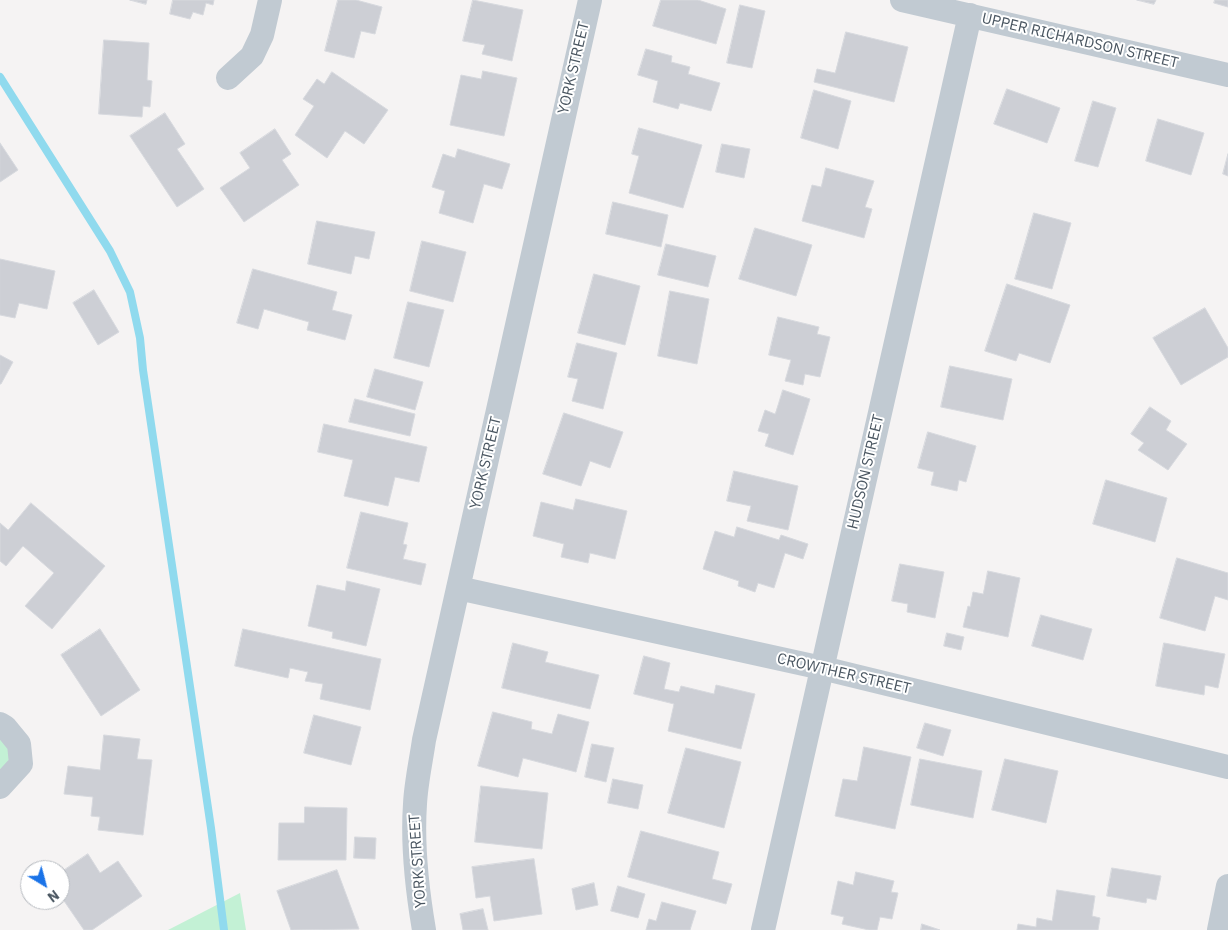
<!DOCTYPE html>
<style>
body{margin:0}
#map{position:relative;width:1228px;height:930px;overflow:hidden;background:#f5f3f3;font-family:"IBM Plex Sans",sans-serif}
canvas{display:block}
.north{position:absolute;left:20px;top:860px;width:50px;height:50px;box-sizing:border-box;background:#fff;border:1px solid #b7bbc0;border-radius:50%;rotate:143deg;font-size:14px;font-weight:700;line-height:20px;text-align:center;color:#4a5661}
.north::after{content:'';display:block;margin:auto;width:18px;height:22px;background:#1a73e8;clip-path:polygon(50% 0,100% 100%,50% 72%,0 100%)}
</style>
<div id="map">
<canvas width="1228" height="930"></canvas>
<div class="north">N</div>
</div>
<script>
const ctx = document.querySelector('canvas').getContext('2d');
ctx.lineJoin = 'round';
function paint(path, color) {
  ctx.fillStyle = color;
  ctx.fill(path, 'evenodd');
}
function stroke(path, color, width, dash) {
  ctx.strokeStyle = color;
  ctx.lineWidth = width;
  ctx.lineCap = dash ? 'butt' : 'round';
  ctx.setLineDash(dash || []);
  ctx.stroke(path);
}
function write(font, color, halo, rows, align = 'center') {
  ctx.font = font + ' "IBM Plex Sans",sans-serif';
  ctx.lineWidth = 4;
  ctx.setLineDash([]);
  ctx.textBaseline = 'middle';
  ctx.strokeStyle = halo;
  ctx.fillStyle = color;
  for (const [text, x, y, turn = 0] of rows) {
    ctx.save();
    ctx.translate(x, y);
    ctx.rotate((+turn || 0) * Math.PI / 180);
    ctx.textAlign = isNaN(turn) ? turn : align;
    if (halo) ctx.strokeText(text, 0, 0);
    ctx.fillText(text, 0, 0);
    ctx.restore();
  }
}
paint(new Path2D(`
 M0 728 13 751 0 779Z
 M240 893 246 930H168Z`), '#c3f1d5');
stroke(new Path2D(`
 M0 77 110 251 130 292 140 338 143 370 211 828 224 930`), '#90daee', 8);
const building = new Path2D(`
 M130 0H147L146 4Z
 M173 0H214L213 5 206 3 203 15 193 12 190 19 170 14Z
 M338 0H356L382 7 375 34 361 31 354 58 325 51Z
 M473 0 523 10 512 61 482 54 485 45 463 41Z
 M661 0H698L726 9 716 44 653 26Z
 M1137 0H1156L1154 4Z
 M1215 0H1228V7L1214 3Z
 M740 5 765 11 752 68 727 63Z
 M846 32 908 47 894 102 814 82 817 69 835 73Z
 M104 40 149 43 147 80 152 81 150 107 143 106 142 117 99 114Z
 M646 49 672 56 671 62 690 67 688 74 720 83 711 111 680 103 678 109 653 102 658 81 638 75Z
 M483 71 517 78 504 136 450 125 461 75 481 79Z
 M332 72 388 110 364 144 345 131 327 158 295 135 314 106 303 99 317 79 324 84Z
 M1007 89 1060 108 1047 143 994 124Z
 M814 90 851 101 838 149 801 138Z
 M1093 101 1116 108 1098 167 1075 161Z
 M165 113 185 144 177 149 204 189 177 207 130 136Z
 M1158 119 1204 133 1191 175 1146 161Z
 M639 128 702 145 683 208 629 193 639 156 632 154Z
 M275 129 291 154 282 160 299 185 244 222 220 188 250 168 240 153Z
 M0 143 18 170 0 182Z
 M722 144 750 149 744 178 716 172Z
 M458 149 510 164 502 189 484 184 473 223 439 213 445 191 432 187 443 154 455 158Z
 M1228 154V176L1223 174Z
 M826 168 874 181 865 207 872 209 864 238 802 221 812 185 821 187Z
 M613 202 668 215 661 247 606 234Z
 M1034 213 1071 223 1052 289 1015 279Z
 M317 221 375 232 369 259 355 256 351 274 308 264Z
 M755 228 812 245 796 296 739 279Z
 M422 241 466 252 453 302 410 291Z
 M666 244 716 256 708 287 658 275Z
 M0 259 55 271 47 309 19 303 15 318 0 315Z
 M253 269 337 292 332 310 352 315 345 340 307 330 309 322 264 309 258 329 237 323Z
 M594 274 640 286 625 345 578 333Z
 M1007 284 1070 305 1050 363 1019 353 1016 361 985 351Z
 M94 290 119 332 98 345 73 303Z
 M670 291 709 299 697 364 658 356Z
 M408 302 444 310 429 367 394 358Z
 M1205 308 1228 348V357L1181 385 1153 338Z
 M778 317 819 327 817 334 830 337 820 377 805 374 803 385 785 381 791 360 769 355Z
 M577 343 617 353 603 409 572 401 578 379 568 377Z
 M0 355 13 362 1 384H0Z
 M950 366 1012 379 1003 420 941 407Z
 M375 369 423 382 415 410 367 397Z
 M783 390 810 399 793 455 765 446 769 434 758 431 765 410 775 414Z
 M355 399 415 414 410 436 349 422Z
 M1150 407 1171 421 1166 430 1187 444 1168 470 1138 450 1144 443 1131 434Z
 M564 413 623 432 610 468 590 461 581 486 543 474Z
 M324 424 427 447 419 482 395 477 388 506 344 496 353 460 318 452Z
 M928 432 976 446 966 482 959 480 957 491 931 485 934 472 918 468Z
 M734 471 798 486 788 530 747 521 751 506 727 501Z
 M1106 480 1167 498 1155 542 1093 524Z
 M576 499 627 511 615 559 590 553 588 563 561 557 564 544 533 536 541 502 573 510Z
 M31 503 105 566 52 629 25 606 54 573 23 546 6 566 0 561V523L8 530Z
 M361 512 408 523 403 544 407 545 403 559 426 564 421 585 347 568Z
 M737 527 779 540 781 535 808 544 803 559 785 553 774 588 758 583 755 592 738 586 739 581 703 569 715 531 734 537Z
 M1177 558 1228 573V600L1215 596 1205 631 1160 618Z
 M900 564 944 572 935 618 907 612 908 604 892 601Z
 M988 571 1020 578 1008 637 963 627 968 606 970 607 973 592 983 594Z
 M347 581 380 589 366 646 332 638 333 632 308 626 317 585 345 591Z
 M1041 615 1092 629 1083 660 1032 646Z
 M100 629 140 690 101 716 61 655Z
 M243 629 381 659 370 710 320 699 323 684 305 681 308 672 290 668 288 678 235 666Z
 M947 633 964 637 961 650 944 646Z
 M513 643 548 652 545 662 599 675 590 709 502 688Z
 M1164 643 1225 654 1218 688 1205 685 1204 695 1156 686Z
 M644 656 670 663 664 689 679 692 681 686 714 694 716 685 755 694 741 749 668 731 674 704 634 694Z
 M493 712 532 722 531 729 552 734 558 714 589 722 576 772 523 758 518 777 478 766Z
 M314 715 361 727 351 765 304 753Z
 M925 723 951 730 943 756 917 748Z
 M104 735 140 739 137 759 152 760 143 835 98 830 100 817 91 816 93 797 64 794 68 766 100 770Z
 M592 744 614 748 606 782 585 777Z
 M864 747 911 757 895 829 835 816 843 779 857 781Z
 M686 748 741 762 724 828 668 813Z
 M920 759 982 771 973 818 911 805Z
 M1005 759 1058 771 1046 823 992 810Z
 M613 779 643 785 638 809 608 803Z
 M481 786 548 793 542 849 475 842Z
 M305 807 347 808 346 860H278L279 823H304Z
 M641 831 719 852 712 879 732 884 726 904 628 877Z
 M355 837 376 838 375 859 354 858Z
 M88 854 100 873 118 861 142 896 92 930H84L60 895V873Z
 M534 859 542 914 494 921 490 896 476 898 472 867Z
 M1112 868 1161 876 1156 900 1147 898 1146 903 1107 896Z
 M337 870 359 929 291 930 277 891Z
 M856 872 894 881 891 892 898 893 892 919 880 917 877 930H869L842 924 844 917 831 914 838 881 853 885Z
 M594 883 598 905 576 910 572 889Z
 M618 886 645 894 638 918 611 911Z
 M1057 890 1095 896 1092 916 1100 918 1098 930H1017L1018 924 1036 927 1037 918 1052 921Z
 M662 902 696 911 690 930H646L649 919 656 921Z
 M483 909 488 930H463L460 914Z
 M922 924 940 930H921Z`);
paint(building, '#cdcfd5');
stroke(building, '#d7d9de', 1);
stroke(new Path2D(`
 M902 0 1228 75
 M228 78 252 56 262 35 270 0
 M458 588 822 668 1228 767
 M0 724 5 727 19 744 21 764 0 787
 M424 930C417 889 412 847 415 804 416 783 421 761 424 740L590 0
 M763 930 970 15
 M1219 930 1228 886`), '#c1cad2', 24);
write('15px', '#4a5661', '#fff', [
 ["UPPER RICHARDSON STREET",1080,41,13],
 ["YORK STREET",574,68,-77],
 ["YORK STREET",486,463,-77],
 ["HUDSON STREET",866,472,-77],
 ["CROWTHER STREET",844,674,13],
 ["YORK STREET",418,861,-94]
]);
</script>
